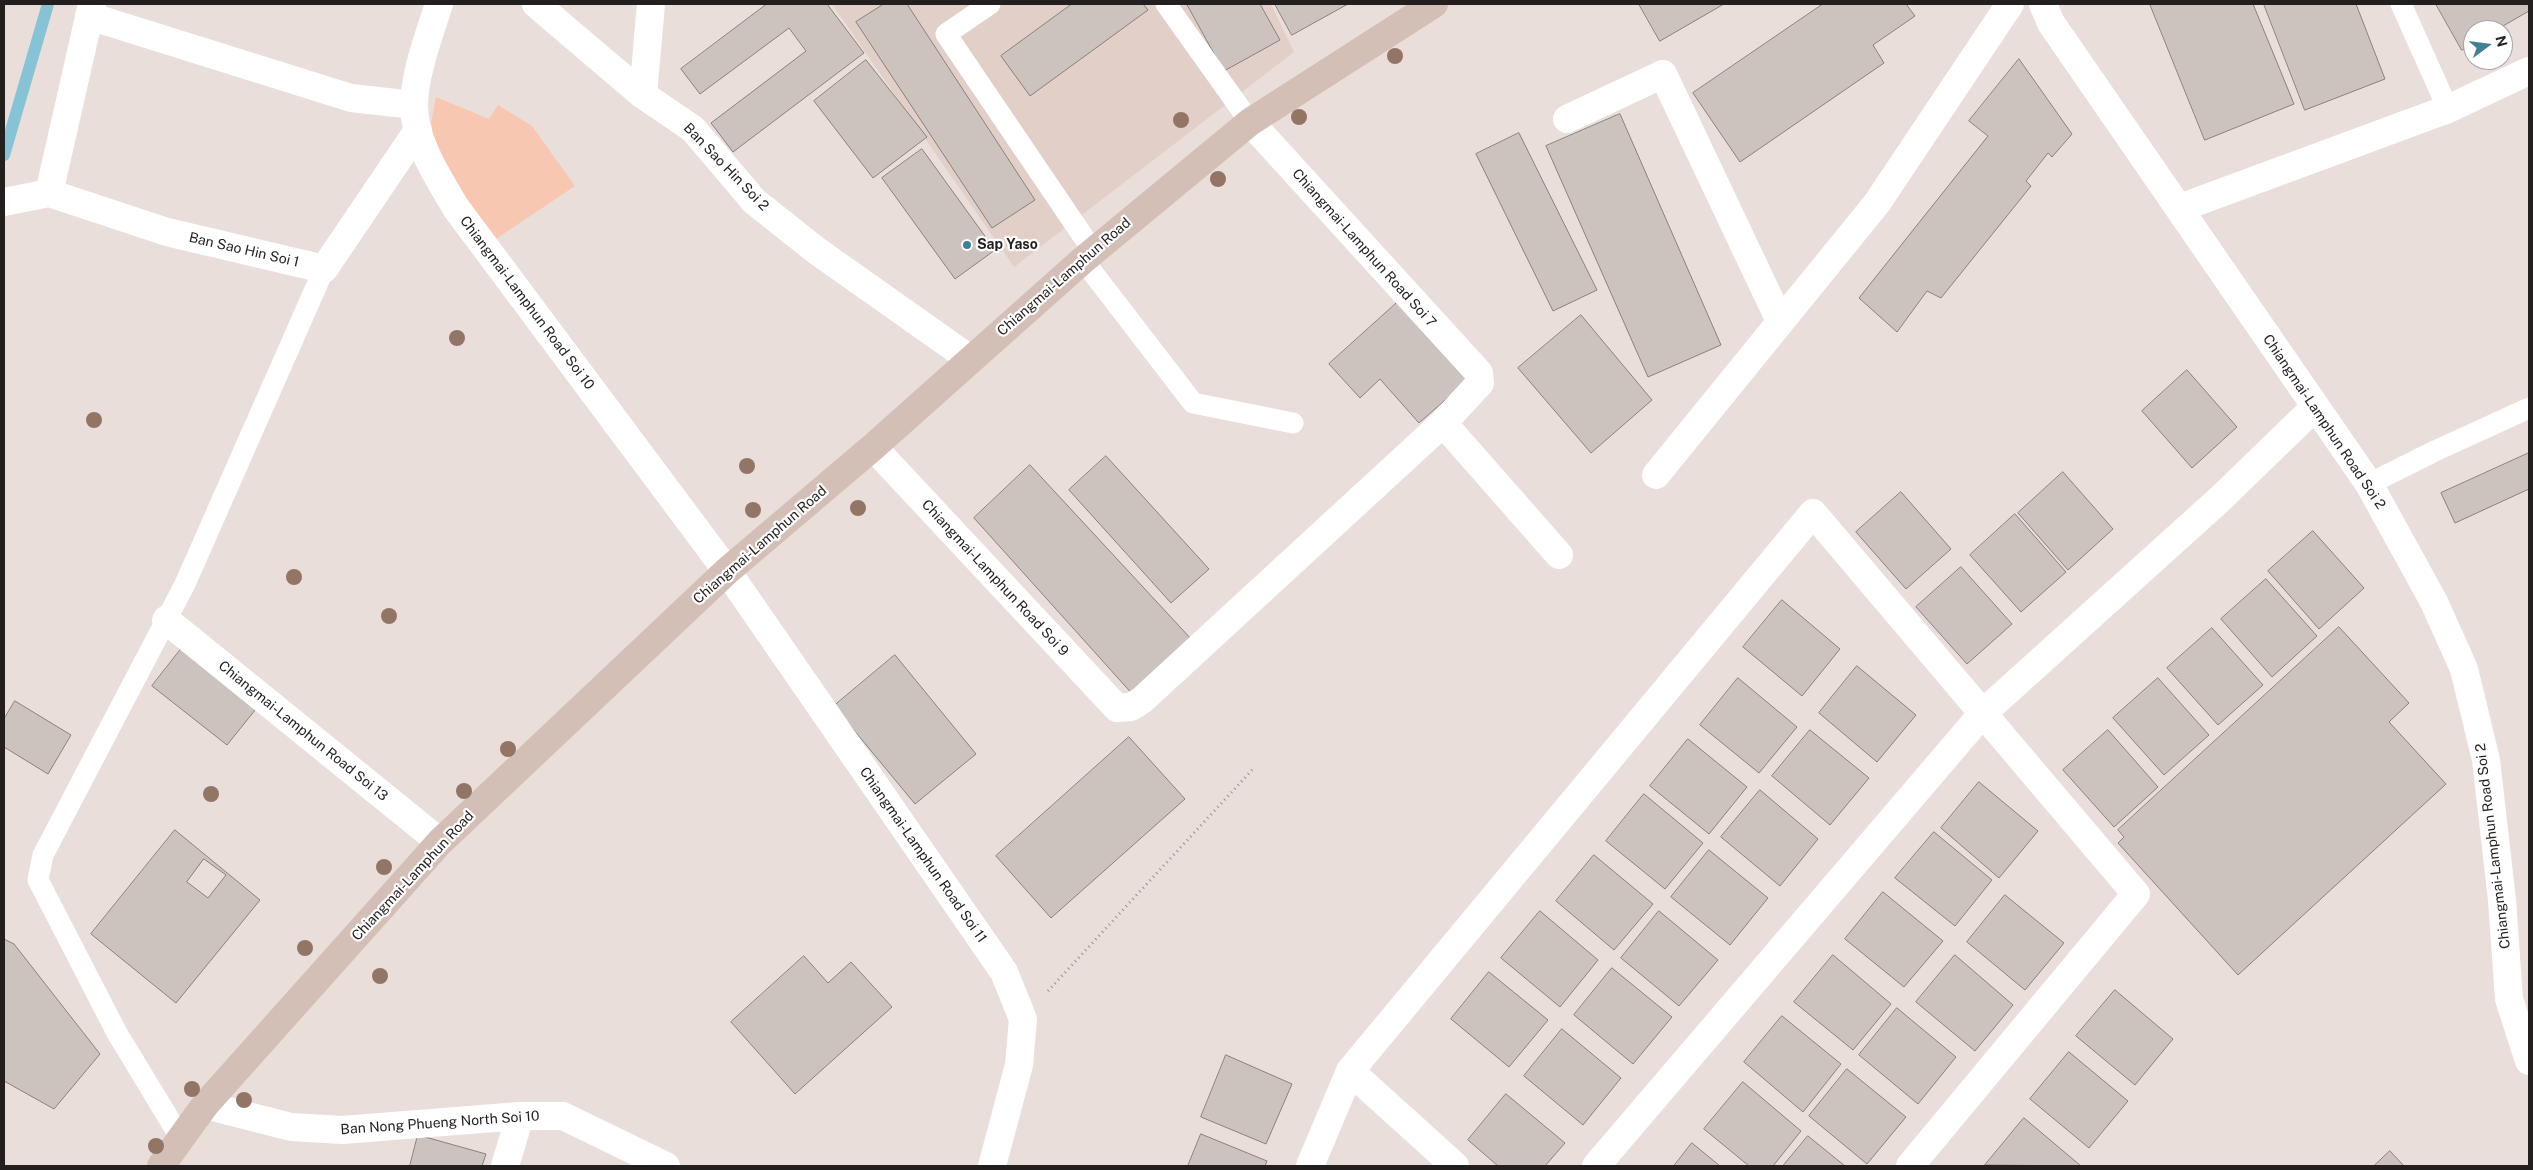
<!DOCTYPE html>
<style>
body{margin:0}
#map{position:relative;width:2533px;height:1170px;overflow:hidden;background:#e9deda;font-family:"Public Sans",sans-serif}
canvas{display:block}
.frame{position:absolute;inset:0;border:5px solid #231f1e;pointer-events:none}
.north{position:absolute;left:2463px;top:20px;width:50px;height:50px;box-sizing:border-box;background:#fff;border:1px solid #a7a5a5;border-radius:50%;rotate:75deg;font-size:14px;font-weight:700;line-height:20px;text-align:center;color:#231f1e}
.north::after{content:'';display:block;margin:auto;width:18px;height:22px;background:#418195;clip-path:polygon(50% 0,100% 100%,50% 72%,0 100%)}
</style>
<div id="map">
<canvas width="2533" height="1170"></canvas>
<div class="frame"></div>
<div class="north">N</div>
</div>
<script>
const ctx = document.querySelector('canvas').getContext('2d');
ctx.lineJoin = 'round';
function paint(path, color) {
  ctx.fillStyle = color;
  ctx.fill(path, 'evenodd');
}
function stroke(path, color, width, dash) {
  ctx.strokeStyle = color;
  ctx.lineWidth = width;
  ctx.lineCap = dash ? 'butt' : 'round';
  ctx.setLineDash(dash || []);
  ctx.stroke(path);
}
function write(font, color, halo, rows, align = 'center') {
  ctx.font = font + ' "Public Sans",sans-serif';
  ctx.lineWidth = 4.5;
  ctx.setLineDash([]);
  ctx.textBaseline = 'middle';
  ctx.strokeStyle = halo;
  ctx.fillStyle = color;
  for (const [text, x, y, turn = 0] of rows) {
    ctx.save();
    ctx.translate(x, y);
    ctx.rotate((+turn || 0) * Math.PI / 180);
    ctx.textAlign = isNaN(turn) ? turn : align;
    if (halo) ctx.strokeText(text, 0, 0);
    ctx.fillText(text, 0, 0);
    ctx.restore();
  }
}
paint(new Path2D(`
 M832 4H1271L1294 52 1014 267Z`), '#e1cfc8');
paint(new Path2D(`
 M436 97 489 119 498 105 532 126 575 186 490 243 423 165Z`), '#f8c7b2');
stroke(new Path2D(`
 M4 155 48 4`), '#86c3d7', 12);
const building = new Path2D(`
 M767 4H827L864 53 733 152 711 123 806 51 789 28 700 94 681 69Z
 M884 4H907L1035 200 992 228 856 22Z
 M1072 4H1143L1148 10 1030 96 1001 56Z
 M1187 4H1260L1280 40 1224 71Z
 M1275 4H1348L1292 35Z
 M1639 4H1724L1660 41Z
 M1823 4H1906L1915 16 1873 45 1884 63 1740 162 1693 93Z
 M2150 4H2253L2294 104 2205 140Z
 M2264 4H2356L2385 79 2305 110Z
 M2436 4H2529V11L2496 30H2473V44L2462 50Z
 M2019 59 2072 134 2052 157 2048 153 2026 181 2031 186 1941 298 1927 291 1897 332 1859 298 1988 136 1969 121Z
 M866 60 927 137 873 178 814 101Z
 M1620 114 1721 345 1648 377 1546 146Z
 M1519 133 1597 290 1553 311 1476 154Z
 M922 149 995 250 955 279 882 178Z
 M1400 300 1469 379 1419 423 1380 379 1360 398 1329 364Z
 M1581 315 1652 400 1591 453 1518 368Z
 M2187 370 2237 427 2192 468 2142 411Z
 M2529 453V489L2455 523 2441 493Z
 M1106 456 1209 569 1171 603 1069 490Z
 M1030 465 1193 641 1135 697 974 518Z
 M2063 472 2113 529 2068 570 2018 513Z
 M1901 492 1951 549 1906 589 1856 532Z
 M2015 514 2066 572 2021 612 1970 555Z
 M2313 531 2364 588 2319 629 2268 571Z
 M1961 567 2012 624 1967 664 1916 607Z
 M2266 579 2317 636 2272 677 2221 619Z
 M1782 600 1840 649 1802 696 1743 647Z
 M2339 627 2409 703 2389 722 2446 784 2238 975 2118 843 2124 837 2118 830Z
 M2212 628 2263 685 2218 725 2167 668Z
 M185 644 260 704 227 745 152 686Z
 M895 655 976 754 915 804 834 706Z
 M1857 666 1916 715 1877 762 1819 713Z
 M1738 678 1797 727 1759 773 1700 725Z
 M2158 678 2209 735 2164 775 2113 718Z
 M15 701 71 735 48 774 4 747V719Z
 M1810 730 1869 778 1830 825 1772 776Z
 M2108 730 2158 787 2114 827 2063 770Z
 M1129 737 1185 799 1051 918 996 856Z
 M1688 739 1747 787 1709 834 1650 786Z
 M1979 782 2038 831 1999 878 1941 828Z
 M1760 790 1818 839 1780 886 1721 837Z
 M1644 794 1703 843 1665 889 1606 841Z
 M175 830 260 900 176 1003 91 934Z
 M1934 832 1992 880 1955 926 1895 878Z
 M1709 850 1768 898 1730 945 1671 897Z
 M1594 855 1653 904 1614 950 1556 901Z
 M204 859 226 875 208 898 187 882Z
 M1883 892 1943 941 1904 987 1845 939Z
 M2005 895 2064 943 2025 990 1967 942Z
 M1540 911 1598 960 1560 1007 1501 958Z
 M1659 911 1718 960 1679 1006 1621 958Z
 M4 939 14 944 100 1054 54 1109 4 1081Z
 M1833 955 1891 1004 1853 1050 1794 1002Z
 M1955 955 2013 1005 1975 1051 1916 1002Z
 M804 956 828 983 851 962 892 1007 795 1094 731 1022Z
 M1612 968 1672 1017 1633 1064 1574 1015Z
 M1489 972 1548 1020 1509 1067 1451 1019Z
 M2115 990 2173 1039 2135 1085 2076 1036Z
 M1897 1008 1956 1057 1918 1104 1859 1055Z
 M1782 1016 1841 1064 1803 1112 1744 1062Z
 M1562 1029 1621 1078 1583 1125 1524 1076Z
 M2069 1052 2128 1101 2089 1148 2030 1099Z
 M1226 1055 1292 1084 1266 1144 1201 1117Z
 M1847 1069 1906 1117 1867 1164 1809 1116Z
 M1743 1082 1801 1131 1773 1166H1749L1704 1129Z
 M1506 1094 1565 1143 1545 1166H1498L1468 1140Z
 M2024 1118 2081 1166 1985 1165Z
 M1201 1134 1267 1161 1265 1166H1188Z
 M418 1135 486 1154 482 1166H410Z
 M1808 1136 1845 1166H1783Z
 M1692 1143 1720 1166H1674Z
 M2390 1151 2404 1166H2374Z`);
paint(building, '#ccc2be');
stroke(building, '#8a817d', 1);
stroke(new Path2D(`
 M1048 991 1253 769`), '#9a928f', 3, [1, 4]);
stroke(new Path2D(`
 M990 4 946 34 1093 251
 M1166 4 1250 122
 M2401 4 2448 109
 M1083 260 1193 403 1293 423
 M2369 484 2435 451 2529 408
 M180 1137 117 1033 38 880 43 855 185 584 324 269`), '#fff', 21);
stroke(new Path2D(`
 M439 4C429 36 415 71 414 105 414 142 438 177 456 208L727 571 1004 972 1023 1019 1019 1065 992 1166
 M536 4 643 95 693 129 754 201 817 251 970 359
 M2043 4 2051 23 2369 484 2434 602 2464 669 2486 760 2502 900 2509 999 2529 1061
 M89 16 351 98 414 105
 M643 95 651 4
 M1567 119 1663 74 1780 321
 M49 193 92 4
 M4 202 49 193 167 232 324 269 418 130
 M2180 208 2448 109 2529 71
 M1443 423 1559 555
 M873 447 1117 708 1131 707 1142 700 1443 423 1480 383 1479 373 1250 122
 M1656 475 1877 203 2010 4
 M166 620 440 842
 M1350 1071 1455 1166
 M205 1105 291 1127 342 1130 520 1116H563L666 1166
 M505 1166 520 1116
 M1310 1166 1350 1071 1813 513 2136 894 1910 1166
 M1596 1166 1983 713 2220 499 2315 407`), '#fff', 28);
stroke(new Path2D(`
 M161 1166 205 1105 440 842 727 571 873 447 1083 260 1250 122 1434 4`), '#d4bfb6', 28);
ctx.fillStyle = '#937565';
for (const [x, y] of [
 [1395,56],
 [1299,117],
 [1181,120],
 [1218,179],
 [457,338],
 [94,420],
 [747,466],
 [858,508],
 [753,510],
 [294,577],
 [389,616],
 [508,749],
 [464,791],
 [211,794],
 [384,867],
 [305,948],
 [380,976],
 [192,1089],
 [244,1100],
 [156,1146]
]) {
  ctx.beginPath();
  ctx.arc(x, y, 8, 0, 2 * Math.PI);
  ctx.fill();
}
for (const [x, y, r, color] of [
 [967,245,5,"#418195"]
]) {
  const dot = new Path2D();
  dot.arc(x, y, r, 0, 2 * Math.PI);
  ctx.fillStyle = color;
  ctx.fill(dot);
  stroke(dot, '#fff', 2);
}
write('14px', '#231f1e', '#fff', [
 ["Ban Sao Hin Soi 2",726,167,46],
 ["Chiangmai-Lamphun Road Soi 7",1364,248,48],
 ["Ban Sao Hin Soi 1",244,250,13],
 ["Chiangmai-Lamphun Road",1064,277,-41],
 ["Chiangmai-Lamphun Road Soi 10",527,303,53],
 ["Chiangmai-Lamphun Road Soi 2",2324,422,56],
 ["Chiangmai-Lamphun Road",760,545,-41],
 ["Chiangmai-Lamphun Road Soi 9",995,578,47],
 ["Chiangmai-Lamphun Road Soi 13",303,731,39],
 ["Chiangmai-Lamphun Road Soi 2",2493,846,-97],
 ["Chiangmai-Lamphun Road Soi 11",923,855,55],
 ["Chiangmai-Lamphun Road",413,876,-47],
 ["Ban Nong Phueng North Soi 10",440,1123,-4]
]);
write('bold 14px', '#231f1e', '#fff', [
 ["Sap Yaso",977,245]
], 'left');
</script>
